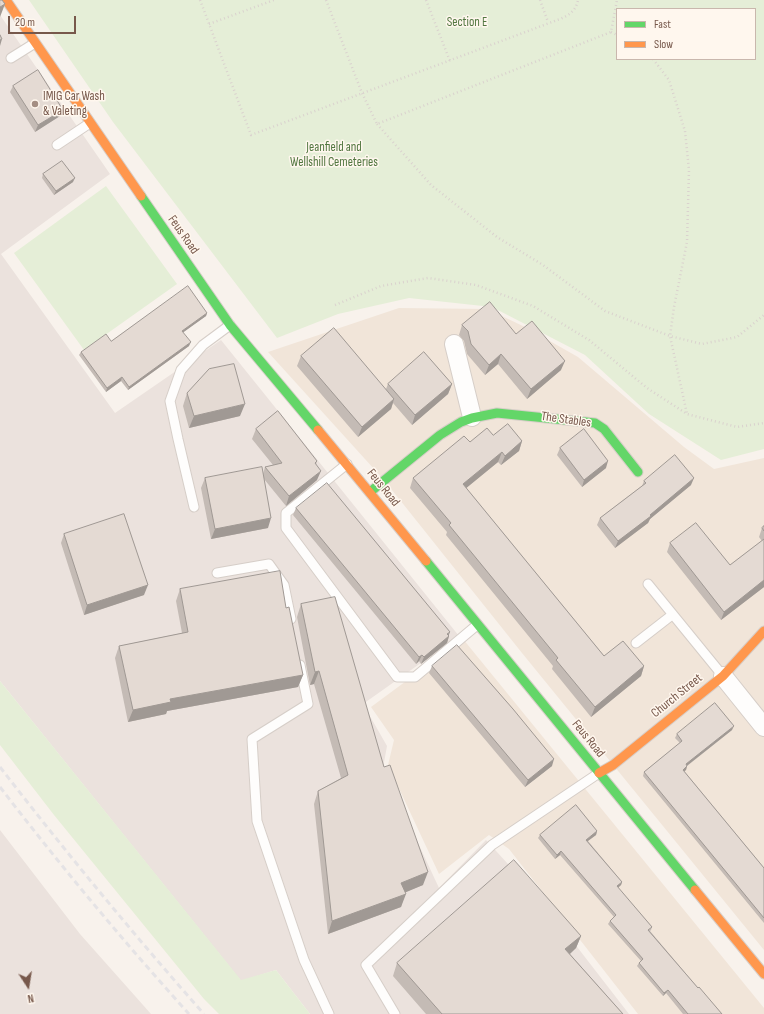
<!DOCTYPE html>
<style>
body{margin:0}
#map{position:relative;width:764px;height:1014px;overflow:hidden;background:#f8f2ec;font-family:"Sofia Sans Condensed",sans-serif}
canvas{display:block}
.legend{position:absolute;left:616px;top:8px;width:140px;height:52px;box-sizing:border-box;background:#fff7ee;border:1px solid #c9b7ad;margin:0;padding:5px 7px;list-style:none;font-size:12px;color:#77584b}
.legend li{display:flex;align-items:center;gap:8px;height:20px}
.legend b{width:20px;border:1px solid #c9b7ad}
.north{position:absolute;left:8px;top:966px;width:40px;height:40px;-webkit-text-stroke:3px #fff7ee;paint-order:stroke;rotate:168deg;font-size:11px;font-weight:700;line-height:16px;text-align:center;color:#77584b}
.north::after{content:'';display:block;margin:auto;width:14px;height:18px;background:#77584b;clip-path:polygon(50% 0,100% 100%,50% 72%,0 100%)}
.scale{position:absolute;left:8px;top:16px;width:68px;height:18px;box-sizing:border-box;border:2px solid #77584b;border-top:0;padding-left:5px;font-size:12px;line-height:14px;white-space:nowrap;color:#77584b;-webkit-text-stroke:3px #fff7ee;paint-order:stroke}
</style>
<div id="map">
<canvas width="764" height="1014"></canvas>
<ul class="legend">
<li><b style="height:5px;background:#63d668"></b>Fast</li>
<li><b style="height:5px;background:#ff974d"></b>Slow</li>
</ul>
<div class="north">N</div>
<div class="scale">20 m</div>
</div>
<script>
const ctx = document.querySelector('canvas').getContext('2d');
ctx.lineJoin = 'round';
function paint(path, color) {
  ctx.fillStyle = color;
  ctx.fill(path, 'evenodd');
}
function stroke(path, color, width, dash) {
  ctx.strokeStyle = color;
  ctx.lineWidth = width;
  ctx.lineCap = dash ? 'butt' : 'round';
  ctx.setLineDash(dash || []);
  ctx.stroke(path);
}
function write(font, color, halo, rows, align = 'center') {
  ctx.font = font + ' "Sofia Sans Condensed",sans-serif';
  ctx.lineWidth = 3;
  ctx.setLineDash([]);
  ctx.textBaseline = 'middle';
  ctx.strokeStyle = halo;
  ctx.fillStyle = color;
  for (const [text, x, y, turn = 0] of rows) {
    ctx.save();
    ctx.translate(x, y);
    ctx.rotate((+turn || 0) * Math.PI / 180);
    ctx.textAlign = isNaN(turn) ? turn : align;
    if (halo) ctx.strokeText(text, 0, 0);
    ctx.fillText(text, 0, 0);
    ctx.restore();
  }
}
paint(new Path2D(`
 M399 308 487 309 525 327 578 357 684 447 714 469 764 458V950L522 653 384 480 268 352Z
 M463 639 764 1008V1014H638L509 849 489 835 439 874 388 765 394 740 371 707Z`), '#f1e5d9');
paint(new Path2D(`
 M0 15 110 174 1 254 115 413 221 340 459 636 363 704 387 746 383 768 439 888 486 840 540 899 629 1014H310L276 970 241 981 0 681Z
 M0 830 80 934 151 1014H0Z`), '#ebe2dd');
paint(new Path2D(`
 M29 0H764V449L721 460 649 414 585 355 492 307 409 298 338 314 277 338 113 122ZM617 9H755V59H617Z
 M106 186 177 284 84 350 14 253Z
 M0 681 241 980 276 970 310 1014H219L204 999 54 815 0 745Z`), '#e5eed7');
const lane = new Path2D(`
 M11 58 35 43
 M57 145 90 123
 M347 464 286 513V528L397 677H415L477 625
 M194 507 178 439 170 401 181 370 203 345 230 325
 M217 573 269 564 284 585 291 619
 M648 584 723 676
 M636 643 672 615
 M300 665 308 704 252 739 257 821 304 960 329 1014
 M395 1014 366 965 492 845 599 773`);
const street = new Path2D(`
 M454 344 472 417
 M723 676 764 727`);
const fast = new Path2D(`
 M141 196 230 325 318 430
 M370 492 440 435 461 422 472 418 497 413 595 423 604 429 638 472
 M426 561 695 890`);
const slow = new Path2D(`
 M6 0 141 196
 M318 430 426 561
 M599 773 613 765 723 676 764 631
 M695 890 764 974`);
stroke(lane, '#d6cec8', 11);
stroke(street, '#d6cec8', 20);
stroke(fast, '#d7cec8', 11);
stroke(slow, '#d7cec8', 11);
stroke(new Path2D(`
 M200 0 251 135 560 19C569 15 576 11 578 0
 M326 0 362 93 377 124 611 32 617 0
 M426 0 450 61
 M540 0 548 22
 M209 24 274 0
 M611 32 617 35
 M653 59 669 80 685 131 689 170 687 242 674 307 670 336 687 414
 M377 124 431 185 497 237 543 265 605 311 670 336 702 344 737 337 764 315
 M335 305 381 286 428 278 476 285 533 306 589 340 647 388 687 414 737 427 764 423`), '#dad2ce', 2.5, [1, 3]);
stroke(lane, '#fefdfc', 9);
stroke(street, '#fefdfc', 18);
stroke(fast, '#63d668', 9);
stroke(slow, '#ff974d', 9);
stroke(new Path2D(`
 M0 767C65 851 133 934 204 1014
 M0 787C60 865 123 941 189 1014`), '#e5e3e5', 3, [6, 4]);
paint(new Path2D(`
 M13 86 60 116 35 132 10 92Z
 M43 174 73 182 54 195 42 178Z
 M207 313 206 316 183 332 189 346 128 390 121 381 106 392 79 355 81 352 111 341Z
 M462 325 516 334 561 370 527 399 498 364 485 375 467 354 464 341 459 335Z
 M301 356 386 389 388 384H452L448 394 412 425 393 403 391 409 358 437 297 366Z
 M187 393 240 416 189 428 183 406Z
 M256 429 317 461 316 465 317 480 286 506 264 479 268 528 211 539 201 488 205 478 263 474 265 467 273 465 252 439Z
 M493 435 522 441 519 451 501 465 498 462 466 488 604 656 644 666 641 676 591 717 552 669 553 666 446 535 447 532 410 488 413 478 470 442Z
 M560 448 606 468 582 487 557 455Z
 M644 481 691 485 650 519 648 523 615 548 597 525 600 518 642 486Z
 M296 508 450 632 448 635 449 636 447 643 421 664 419 661 416 664 293 515Z
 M764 526V587L721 620 667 552 670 543 730 565 762 541 759 537 762 528Z
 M64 534 144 595 84 615 61 543Z
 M180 589 286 608 303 675 298 687 167 711 166 714 128 722 115 658 119 646 182 633 176 601Z
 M301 604 384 767 423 885 405 892 401 907 328 934 314 804 318 791 341 778 314 684 310 685 297 617Z
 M432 666 552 766 525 787 429 673Z
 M732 730 687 766 686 770 684 771 764 868V923L643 776 644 772 680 743 675 738 677 734Z
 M597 831 596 835 588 841 622 882 621 885 618 888 652 927 651 930 650 931 698 988 722 1014H683L666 993 663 996 637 966 639 963 641 961 608 924 610 921 614 917 560 855 555 859 538 838 540 835Z
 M581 936 576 948 570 954 623 1014H426L393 976 397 963Z`), '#c4bbb5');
paint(new Path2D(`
 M5 4 0 17V7Z
 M2 39 0 46V40Z
 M63 110 60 116 35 132 38 125Z
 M75 178 73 182 54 195 56 191Z
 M207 313 206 316 181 334 182 331Z
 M191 342 189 346 128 390 129 387Z
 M501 354 498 364 485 375 489 365Z
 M565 361 561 370 527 399 531 389Z
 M122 377 121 381 106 392 107 388Z
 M452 384 448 394 412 425 415 415Z
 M394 399 391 409 358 437 362 427Z
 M245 404 240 416 189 428 194 416Z
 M522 441 519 451 501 465 505 456Z
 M502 452 498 462 459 494 463 484Z
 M608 461 606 468 582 487 584 480Z
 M321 471 317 480 286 506 289 496Z
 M694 478 691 485 650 519 648 523 615 548 618 541Z
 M271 518 268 528 211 539 215 529Z
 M764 580V587L721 620 724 612Z
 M148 585 144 595 84 615 87 605Z
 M450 632 448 637 449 636 447 643 421 664 424 657Z
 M422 655 419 661 416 664 419 657Z
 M644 666 641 676 591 717 595 707Z
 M319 671 314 684 310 685 315 672Z
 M303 675 298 687 167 711 166 714 128 722 133 710 170 699Z
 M734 726 732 730 684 768 686 764Z
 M554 759 552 766 525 787 528 780Z
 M687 766 686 770 681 774 683 770Z
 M597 831 596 835 585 843 586 840Z
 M561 851 560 855 555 859 557 855Z
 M428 872 423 885 397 896 401 883Z
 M622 882 621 885 615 890 617 886Z
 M406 894 401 907 328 934 332 921Z
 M581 936 576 948 561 962 565 949Z
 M668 990 666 993 663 996 664 993Z`), '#a09994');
const building = new Path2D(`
 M0 0H2L5 4 0 7Z
 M0 35 2 39 0 40Z
 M38 70 63 110 38 125 13 86Z
 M62 161 75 178 56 191 43 174Z
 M188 286 207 313 182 331 191 342 129 387 122 377 107 388 81 352 106 334 111 341Z
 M490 302 516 334 532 321 565 361 531 389 501 354 489 365 471 344 468 331 462 325Z
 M334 328 394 399 362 427 301 356Z
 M424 352 452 384 415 415 388 384Z
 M234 364 245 404 194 416 187 393 209 369Z
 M278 411 317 461 315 463 321 471 289 496 265 467 282 463 256 429Z
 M508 424 522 441 505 456 502 452 463 484 604 656 623 641 644 666 595 707 556 660 558 658 449 525 451 523 413 478 464 436 470 442 487 428 493 435Z
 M584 429 608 461 584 480 560 448Z
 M675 455 694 478 650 515 651 516 618 541 600 518 646 483 644 481Z
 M262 467 271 518 215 529 205 478Z
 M327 483 450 632 447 634 449 636 424 657 422 655 419 657 296 508Z
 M124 514 148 585 87 605 64 534Z
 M696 523 730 565 764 539V580L724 612 670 543Z
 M764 526V531L762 528Z
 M280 571 286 608 289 607 303 675 170 699 171 702 133 710 119 646 188 632 180 589Z
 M335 597 384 767 390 765 428 872 401 883 406 894 332 921 318 791 348 775 319 671 315 672 301 604Z
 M457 645 513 709 554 759 528 780 432 666Z
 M715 703 734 726 686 764 687 766 683 770 764 868V918L644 772 682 741 677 734Z
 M576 805 597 831 586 840 622 882 617 886 652 927 648 930 698 988 699 987 722 1014H688L668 990 664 993 639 963 643 959 610 921 616 915 561 851 557 855 540 835Z
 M514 860 581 936 565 949 623 1014H442L397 963Z`);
paint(building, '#e4dad3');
stroke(building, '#a09994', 1);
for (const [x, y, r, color] of [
 [35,104,4,"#a48e83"]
]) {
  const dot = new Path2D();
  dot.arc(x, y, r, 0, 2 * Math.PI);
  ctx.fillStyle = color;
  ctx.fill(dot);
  stroke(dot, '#fff7ee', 1.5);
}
write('13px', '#527740', '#fff7ee', [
 ["Section E",467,23],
 ["Jeanfield and",334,148],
 ["Wellshill Cemeteries",334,163]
]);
write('13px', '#77584b', '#fff7ee', [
 ["IMIG Car Wash",43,97],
 ["& Valeting",43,112]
], 'left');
write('13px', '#77584b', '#fff7ee', [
 ["Feus Road",183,235,55],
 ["The Stables",566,420,8],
 ["Feus Road",383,488,51],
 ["Church Street",677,696,-39],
 ["Feus Road",588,739,51]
]);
</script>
